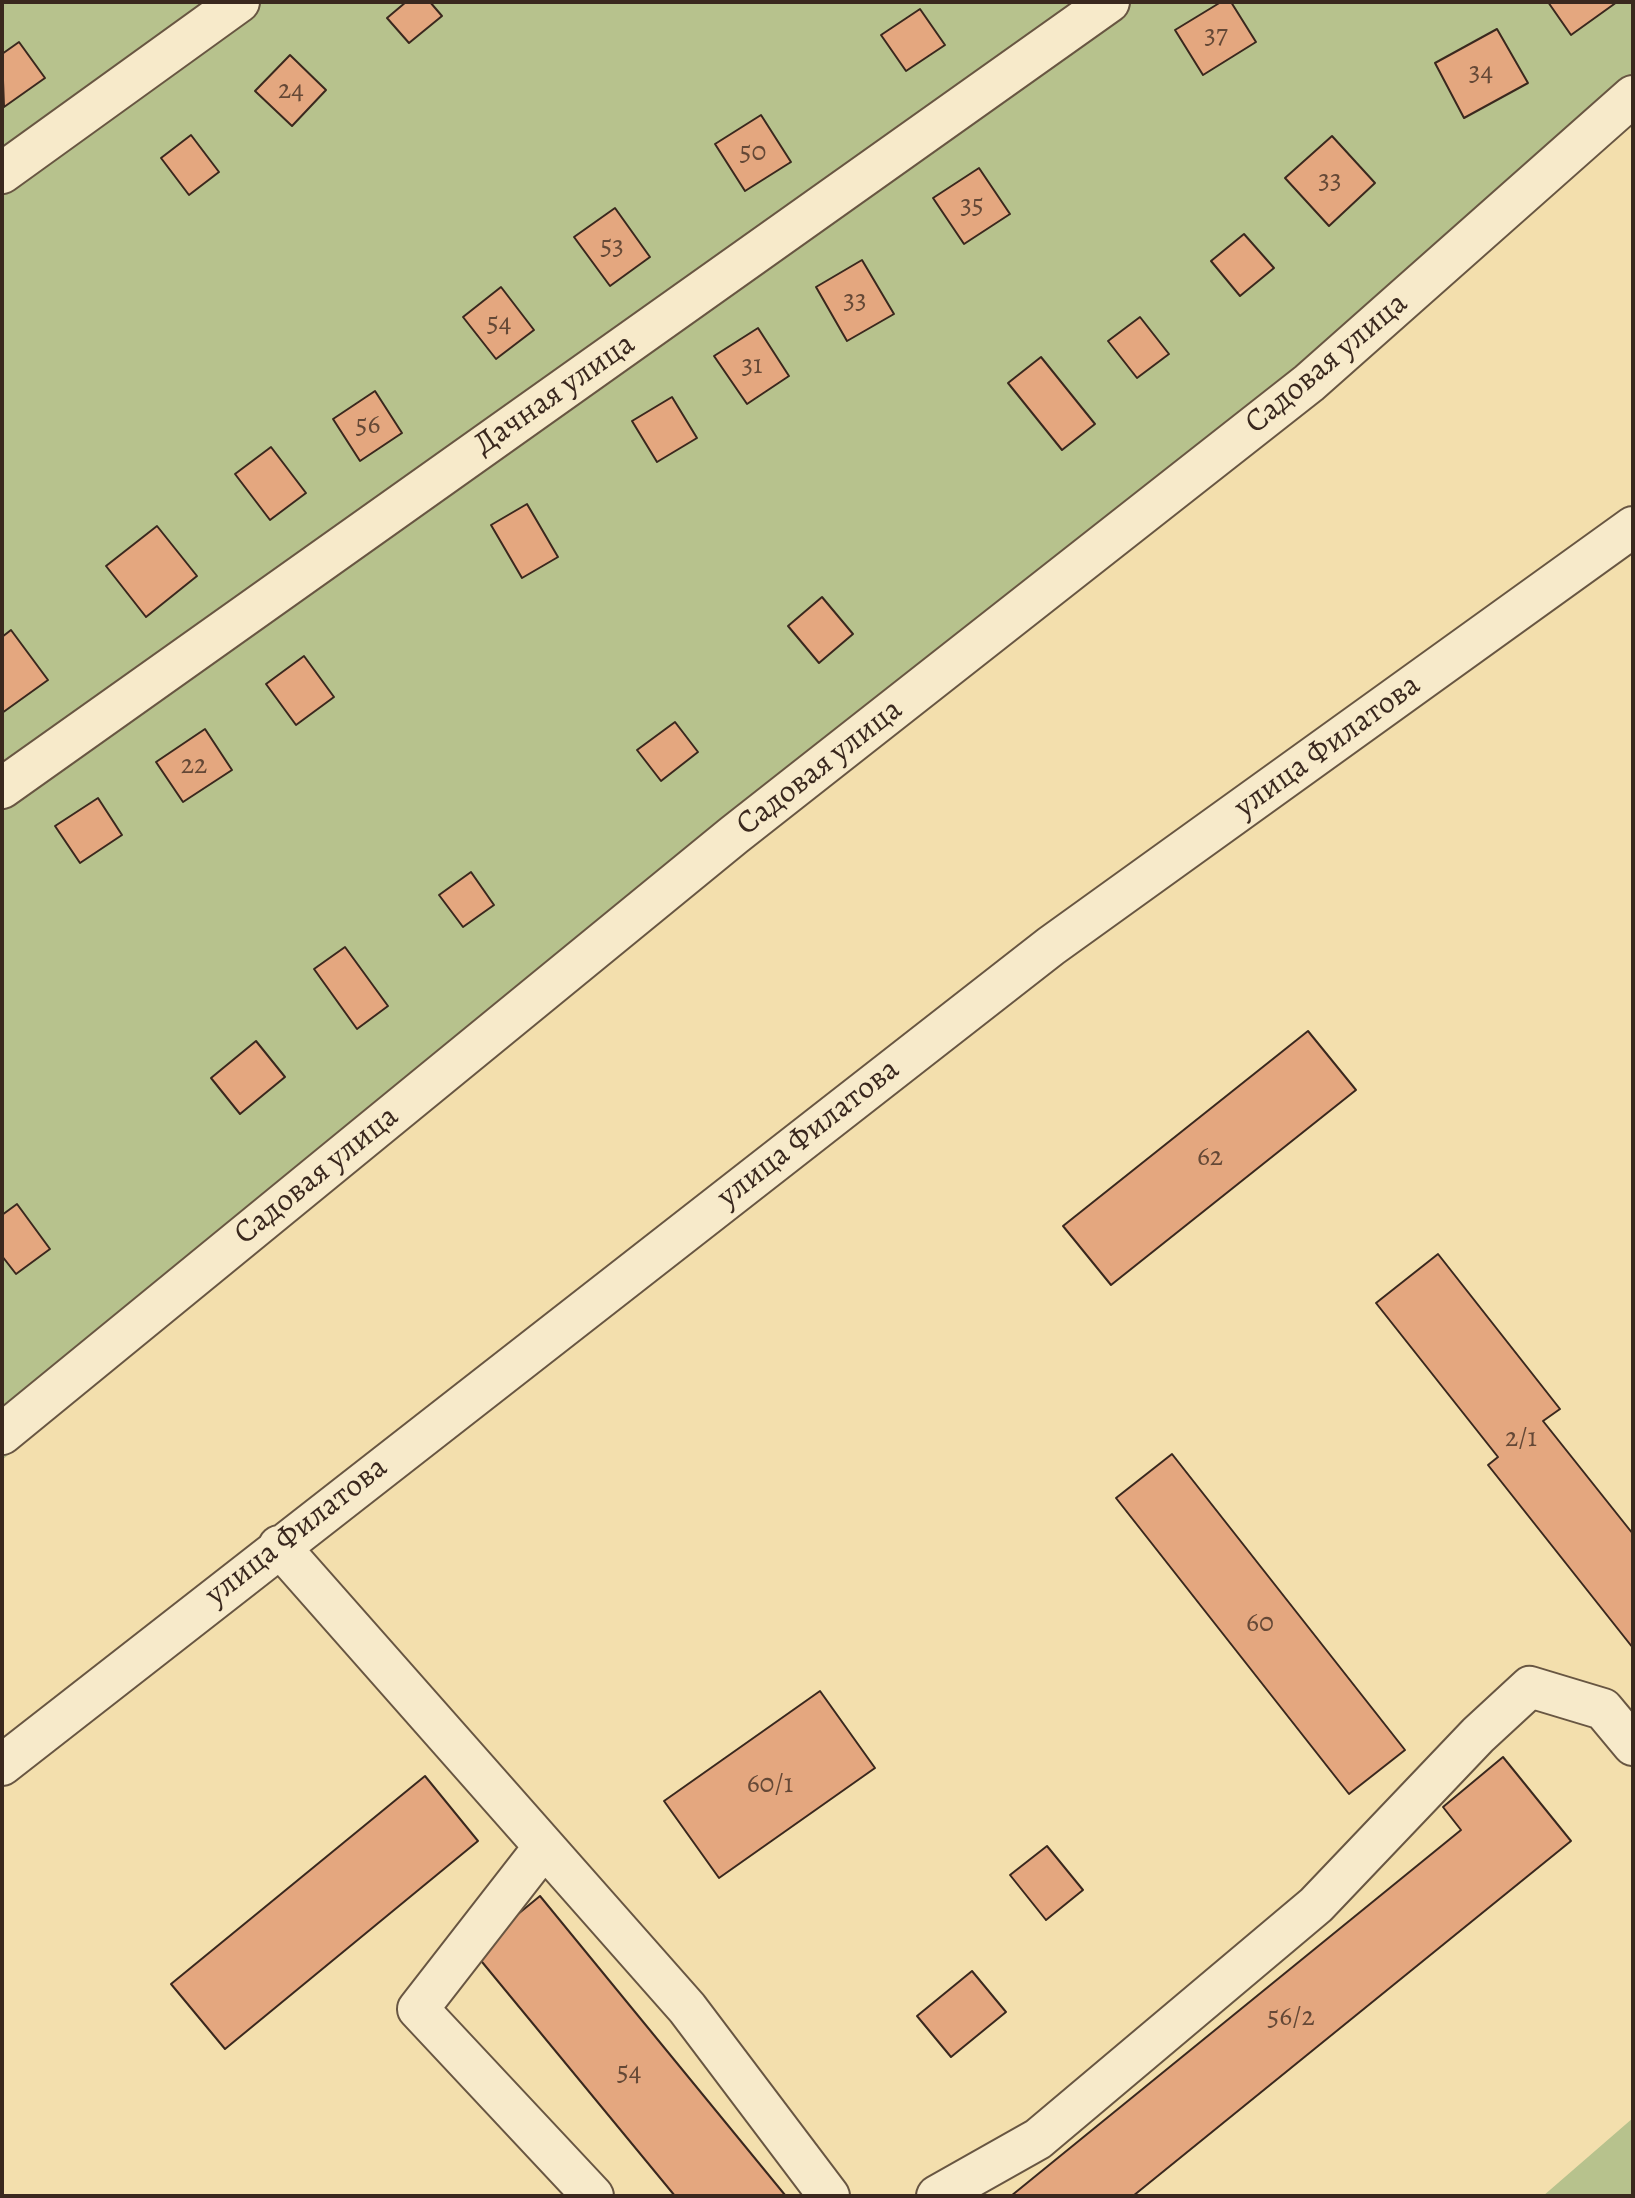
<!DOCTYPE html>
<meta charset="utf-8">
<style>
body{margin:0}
#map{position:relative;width:1635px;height:2198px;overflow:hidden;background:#f3dfad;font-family:Alegreya,serif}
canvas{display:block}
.frame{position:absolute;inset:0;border:4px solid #3a281e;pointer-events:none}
</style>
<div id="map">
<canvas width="1635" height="2198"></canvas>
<div class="frame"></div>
</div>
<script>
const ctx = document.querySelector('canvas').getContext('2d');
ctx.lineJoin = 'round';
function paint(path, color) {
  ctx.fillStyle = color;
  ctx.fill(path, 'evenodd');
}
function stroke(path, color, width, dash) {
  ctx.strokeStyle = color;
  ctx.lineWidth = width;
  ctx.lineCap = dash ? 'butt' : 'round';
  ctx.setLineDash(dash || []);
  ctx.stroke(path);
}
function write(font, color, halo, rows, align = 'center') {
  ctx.font = font + ' Alegreya,serif';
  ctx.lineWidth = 6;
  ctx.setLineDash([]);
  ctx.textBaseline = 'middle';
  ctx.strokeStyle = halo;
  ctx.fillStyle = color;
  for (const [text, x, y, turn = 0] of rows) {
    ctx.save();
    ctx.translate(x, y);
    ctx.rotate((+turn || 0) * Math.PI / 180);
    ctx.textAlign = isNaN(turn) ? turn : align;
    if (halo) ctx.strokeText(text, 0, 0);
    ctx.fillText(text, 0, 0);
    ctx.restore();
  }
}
paint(new Path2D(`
 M2 2H1633V105L2 1460Z
 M1633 2118V2196H1543Z`), '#b7c28d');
const building = new Path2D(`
 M406 2H430L442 16 409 43 387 18Z
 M1221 2H1231L1256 42 1203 75 1175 30Z
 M1548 2H1617L1571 35Z
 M920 9 945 45 906 71 881 35Z
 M1497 29 1528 83 1464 118 1435 63Z
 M19 42 45 78 4 107 2 54Z
 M290 55 326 90 292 126 255 91Z
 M761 115 791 162 745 191 715 144Z
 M191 135 219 172 189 195 161 158Z
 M1332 136 1375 183 1329 226 1285 178Z
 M979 168 1010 214 964 244 933 198Z
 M615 208 650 257 610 286 574 237Z
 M1244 234 1274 268 1240 296 1211 261Z
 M862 260 894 314 847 341 816 287Z
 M501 287 534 330 496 359 463 317Z
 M1140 317 1169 354 1137 378 1108 341Z
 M758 328 789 376 747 404 714 356Z
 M1041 357 1095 424 1062 450 1008 383Z
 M375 391 402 433 360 461 333 419Z
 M672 397 697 438 657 462 632 421Z
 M271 447 306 493 270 520 235 474Z
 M527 504 558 557 522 578 491 525Z
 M157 526 197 576 146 617 106 566Z
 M822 597 853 634 819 663 788 626Z
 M11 630 48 680 2 713V637Z
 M304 656 334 697 296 725 266 684Z
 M675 722 698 752 661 781 637 750Z
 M205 729 232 770 183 802 156 762Z
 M98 798 122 835 80 863 55 826Z
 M471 872 494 905 463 927 439 895Z
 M345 947 388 1006 357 1029 314 969Z
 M1308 1031 1356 1090 1111 1285 1063 1226Z
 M256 1041 285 1077 240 1114 211 1078Z
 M17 1204 50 1249 16 1274 2 1256V1215Z
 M1438 1254 1560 1409 1543 1421 1633 1534V1648L1488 1465 1498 1457 1376 1303Z
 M1172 1454 1405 1750 1349 1794 1116 1498Z
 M820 1691 875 1768 719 1878 664 1801Z
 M1503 1757 1571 1841 1133 2196H1011L1461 1830 1443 1807Z
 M425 1776 478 1841 225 2049 171 1984Z
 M1047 1846 1083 1890 1046 1920 1010 1875Z
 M540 1896 785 2195 675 2196 473 1951Z
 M972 1971 1006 2012 951 2057 917 2016Z`);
paint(building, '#e4a77f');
stroke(building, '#3a281e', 2);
const minor = new Path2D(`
 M2 173 239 2
 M2 788 1109 2
 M2 1434 734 835 1309 383 1633 96
 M279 1546 687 2008 829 2196
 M2 1765 1051 946 1633 527
 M544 1847 418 2009 593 2196
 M937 2196 1038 2139 1316 1905 1478 1735 1530 1687 1603 1709 1633 1745`);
stroke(minor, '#685642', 44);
stroke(minor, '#f7eaca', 40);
write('28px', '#644836', null, [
 ["37",1216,36],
 ["34",1481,73],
 ["24",291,91],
 ["50",753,153],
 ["33",1330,181],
 ["35",972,206],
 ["53",612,247],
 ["33",855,301],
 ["54",499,324],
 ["31",752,366],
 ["56",368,426],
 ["22",194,766],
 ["62",1210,1158],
 ["2/1",1521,1439],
 ["60",1260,1624],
 ["60/1",770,1785],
 ["56/2",1291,2018],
 ["54",629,2073]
]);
write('32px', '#3a281e', '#f7eaca', [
 ["Садовая улица",1327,364,-40],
 ["Дачная улица",555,395,-35],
 ["улица Филатова",1328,747,-36],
 ["Садовая улица",820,768,-38],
 ["улица Филатова",809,1134,-38],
 ["Садовая улица",317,1176,-39],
 ["улица Филатова",297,1532,-38]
]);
</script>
